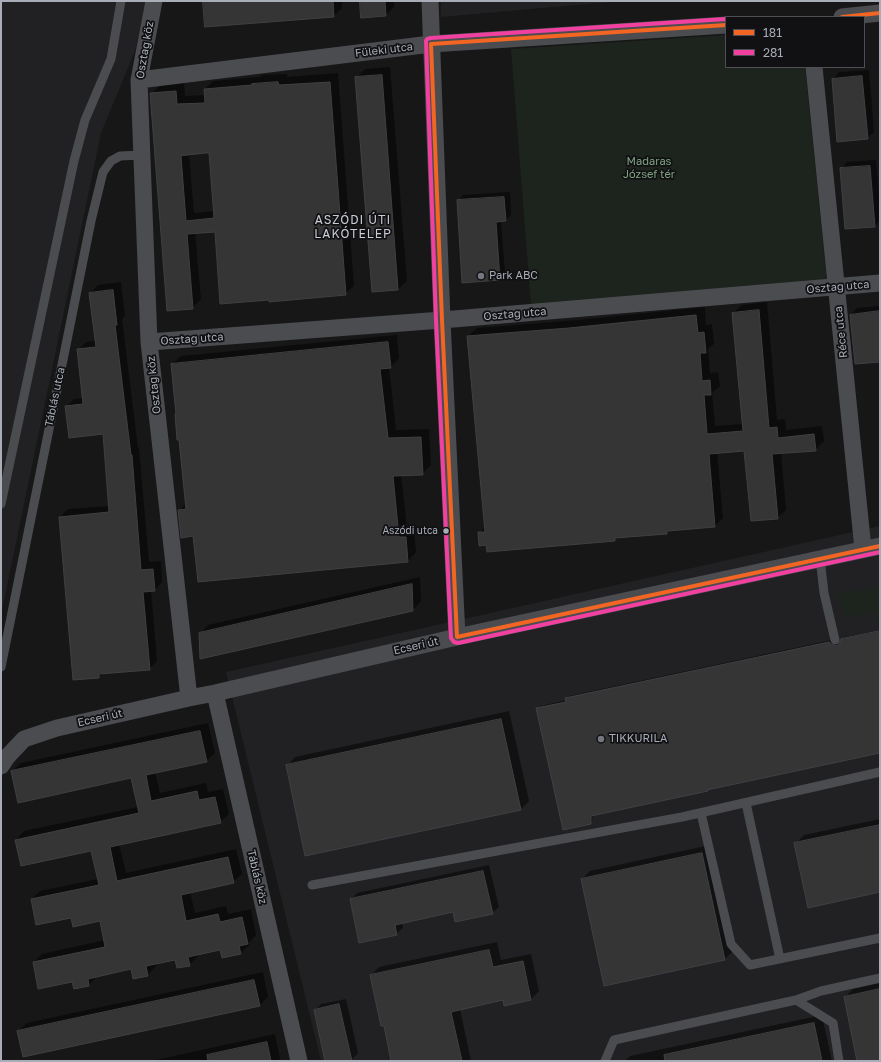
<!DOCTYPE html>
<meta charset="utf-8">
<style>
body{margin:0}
#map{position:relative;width:881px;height:1062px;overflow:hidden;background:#171717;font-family:"Golos Text",sans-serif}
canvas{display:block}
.frame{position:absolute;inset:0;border:2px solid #a8adb8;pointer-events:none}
.legend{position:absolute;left:725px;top:16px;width:140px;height:52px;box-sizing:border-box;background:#111113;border:1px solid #4d4f55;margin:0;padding:5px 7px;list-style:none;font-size:12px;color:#a8adb8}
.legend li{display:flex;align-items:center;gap:8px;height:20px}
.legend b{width:20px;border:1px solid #4d4f55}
</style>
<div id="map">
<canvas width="881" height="1062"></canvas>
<div class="frame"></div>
<ul class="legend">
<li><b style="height:5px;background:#f26522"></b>181</li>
<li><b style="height:5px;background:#f240a1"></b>281</li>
</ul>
</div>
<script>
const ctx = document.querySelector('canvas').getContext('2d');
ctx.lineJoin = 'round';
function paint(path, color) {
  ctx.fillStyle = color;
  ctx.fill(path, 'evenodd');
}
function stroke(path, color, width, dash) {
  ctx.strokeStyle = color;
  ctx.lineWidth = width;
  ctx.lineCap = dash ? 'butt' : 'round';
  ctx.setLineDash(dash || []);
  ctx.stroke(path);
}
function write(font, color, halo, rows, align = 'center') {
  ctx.font = font + ' "Golos Text",sans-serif';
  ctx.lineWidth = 3.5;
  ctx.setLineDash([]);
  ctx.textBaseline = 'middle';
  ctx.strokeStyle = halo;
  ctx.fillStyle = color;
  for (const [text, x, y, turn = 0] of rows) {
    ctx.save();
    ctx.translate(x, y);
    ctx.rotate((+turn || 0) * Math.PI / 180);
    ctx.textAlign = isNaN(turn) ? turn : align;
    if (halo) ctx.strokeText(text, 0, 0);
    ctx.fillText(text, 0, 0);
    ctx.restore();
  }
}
paint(new Path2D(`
 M1 1H146L135 51 101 133 1 615Z
 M441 1H621L441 17Z
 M880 526V1061H321L226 672Z`), '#212123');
paint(new Path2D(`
 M726 35V67H805L827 282 531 305 511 49Z
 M880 587V626H879L875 612 845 617 837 594Z`), '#1d241e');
paint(new Path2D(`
 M204 1H342V8L334 16Z
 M361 1H394V7L386 15Z
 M390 67 407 281 398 289 373 291 357 77 365 69Z
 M869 70 874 132 867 138 838 141 833 79 839 72Z
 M338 73 354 286 345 294 216 231 195 232 201 299 192 308 151 94 160 85 184 83 185 96 205 95V89L213 81 260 77 262 75 287 74V77ZM210 152 214 211 194 213 189 154Z
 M876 160 880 206V220L875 226 841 169 847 162Z
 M510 192 511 215 506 220 501 221 505 274 500 279 458 201 463 195Z
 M121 282 125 316 122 319 138 448H139L149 562 161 561 162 582 155 590H151L157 661 149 669 103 673 98 677 60 517 68 509 110 506 104 433 66 407 74 399 84 398 78 350 86 342 96 341 90 293 98 285Z
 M767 302 777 420 785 419 786 430 822 426 824 441 815 450 781 453 786 510 777 518 745 450 717 452 723 518 715 526 669 530 666 533 618 537 615 540 487 544 479 533 485 527 468 336 477 328 578 320 705 307 706 325 712 324 714 344 708 349 710 373 718 372 720 386 712 393 715 426 743 424 733 313 742 305Z
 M880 306V361L851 315 857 308Z
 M397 335 399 358 391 367H389L396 430 429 429 431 465 422 474H401L407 529H414L416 552 408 561 199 581 194 535 179 511 186 503 172 364 181 356Z
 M420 577 421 601 413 610 200 634 208 625Z
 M880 630V752L709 788 707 790 593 815 592 821 590 823 537 709 540 706 567 700 566 698 569 696 832 640 835 644H840L844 637Z
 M509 711 529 801 520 810 287 766 295 757Z
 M208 723 215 753 206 761 155 772 160 793 206 783 208 792 223 789 229 814 220 822 119 844 126 873 236 849 242 874 233 882 190 892 195 913 226 906 228 914 251 909 256 935 249 943V945L241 953 221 949 198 954V956L189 965 176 959 156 963V966L148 975 133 978 131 968 97 976 89 985 73 981 34 962 42 954 105 940 101 920 72 917 32 899 40 891 98 879 92 850 16 840 24 831 138 807 131 777 12 771 21 763Z
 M880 819V891L795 844 804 835Z
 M710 845 733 951 725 959 582 879 590 871Z
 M489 865 499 907 492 913 454 911 402 922 403 928 396 934 351 899 357 893Z
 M497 942 501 960 531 954 539 991 530 1000 503 999 460 1009 471 1061H392L384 1025 371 975 379 967Z
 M263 972 268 997 260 1005 23 1056 18 1031 27 1023Z
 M880 983V1061H858L845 997 853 989Z
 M346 999 358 1053 351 1060 348 1061H326L315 1010 321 1004Z
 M822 1015 832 1061H625L630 1056Z
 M275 1034 280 1059 278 1061H151Z`), '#0007');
const building = new Path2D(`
 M203 1H333L334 17 205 27Z
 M360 1H385L386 16 361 18Z
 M382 75 398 290 372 292 355 77Z
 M862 76 868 139 837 142 832 79Z
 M278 82 279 85 330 82 346 295 269 302V300L220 304 215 232 187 234 193 309 167 311 150 93 176 91 177 104 205 103 204 89 252 85V84ZM209 153 214 218 186 221 181 156Z
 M870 166 875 227 845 229 840 168Z
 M504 197 506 221 496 222 500 280 462 283 457 200Z
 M113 290 117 325H115L131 455H132L141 570 153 569 155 591 143 592 150 670 99 674V678L73 680 59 517 109 512 103 434 69 438 65 406 83 404 77 349 96 347 89 293Z
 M759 310 769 428 777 427 778 438 814 434 816 451 772 454 778 519 751 521 744 451 709 454 715 527 667 531V534L615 538V541L487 552 486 545 479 546 478 532H485L467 336 569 328 696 315 698 333 704 332 706 353H700L702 381 710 380 711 395H704L707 434 743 431 732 313Z
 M880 311V362L855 364 850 315Z
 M388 342 391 368 380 369 388 438 421 437 423 475 393 476 399 537H406L408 562 198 582 193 536 181 538 178 510 186 509 179 440H177L175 414H176L171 364Z
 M412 584 413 611 200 659 199 633Z
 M880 631V753L707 790 708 791 591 816V824L563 830 536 708 566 702 565 698 829 642 831 644 836 646 839 644 841 639Z
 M501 719 521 810 305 856 286 765Z
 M200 731 207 762 146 775 151 801 197 791 199 800 215 797 221 823 110 847 117 881 228 857 234 883 181 895 186 921 218 914 220 922 242 917 248 944 239 946 241 954 222 958 220 950 188 957 190 966 177 968 175 960 146 966 148 976 133 979 131 969 88 979 89 986 74 989 72 982 38 989 33 962 105 947 100 921 73 927 71 918 36 925 31 899 99 885 91 851 21 866 15 840 139 813 131 778 18 803 11 771Z
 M880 825V892L808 908 794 843Z
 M702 853 725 960 604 986 581 879Z
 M483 871 493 914 455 922 453 912 395 925 397 935 359 943 350 899Z
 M489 950 493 967 523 961 531 1000 504 1006 503 1000 451 1012 462 1061H391L384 1026H381L370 975Z
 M254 980 260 1006 23 1057 17 1031Z
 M880 989V1061H857L844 997Z
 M339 1004 352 1061H325L314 1010Z
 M814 1023 822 1061H665L664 1055Z
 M267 1042 271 1061H208L207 1055Z`);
paint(building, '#353536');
stroke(building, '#3f4043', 1);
stroke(new Path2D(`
 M1 504 74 161 85 120 111 59 121 1
 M820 558 824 593 835 640
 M1 667 91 221 103 172 111 161 120 156 142 155
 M746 803 780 959
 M701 813 731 944 750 965 880 938
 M312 885 682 817 880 772
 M796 1000 833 1023 839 1061
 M605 1061 614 1040 796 1000 821 991 880 978`), '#4b4c50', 9);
stroke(new Path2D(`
 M154 1 139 80 149 342 189 698
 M430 1 442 320 457 637
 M842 17 880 13
 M814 67 863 549
 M139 80 431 44 726 25
 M149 342 442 320 880 283
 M215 693 299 1061
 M1 766 7 757 24 739 57 728 189 698 215 693 457 637 880 546`), '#4b4c50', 17);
stroke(new Path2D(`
 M842 17 880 13
 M726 25 431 44 442 320 457 637 880 546`), '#f26522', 4);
stroke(new Path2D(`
 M726 19 431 38 427 39 426 41 436 320 451 638 454 642 458 643 880 552`), '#f240a1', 4);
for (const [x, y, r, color] of [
 [481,276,4,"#757880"],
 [446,531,3.5,"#a8adb8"],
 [601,739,4,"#757880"]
]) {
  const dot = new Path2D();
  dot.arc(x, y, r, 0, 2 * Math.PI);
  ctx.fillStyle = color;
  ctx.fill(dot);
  stroke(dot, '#111113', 1.5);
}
write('10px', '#a8adb8', '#111113', [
 ["Aszódi utca",438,531]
], 'right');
write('11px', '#a8adb8', '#111113', [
 ["Osztag köz",145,50,-80],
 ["Füleki utca",384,50,-7],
 ["Osztag utca",838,287,-5],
 ["Osztag utca",515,314,-5],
 ["Réce utca",841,332,-96],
 ["Osztag utca",192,339,-4],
 ["Osztag köz",154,385,-96],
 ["Táblás utca",55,397,-78],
 ["Ecseri út",416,646,-13],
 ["Ecseri út",100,718,-13],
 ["Táblás köz",257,877,77]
]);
write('11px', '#7fa381', '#111113', [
 ["Madaras",649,162],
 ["József tér",649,175]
]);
write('11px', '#a8adb8', '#111113', [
 ["Park ABC",489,276],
 ["TIKKURILA",609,739]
], 'left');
ctx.letterSpacing = '1px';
write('12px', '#c9ccd4', '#111113', [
 ["ASZÓDI ÚTI",353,220],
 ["LAKÓTELEP",353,234]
]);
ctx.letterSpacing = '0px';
</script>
